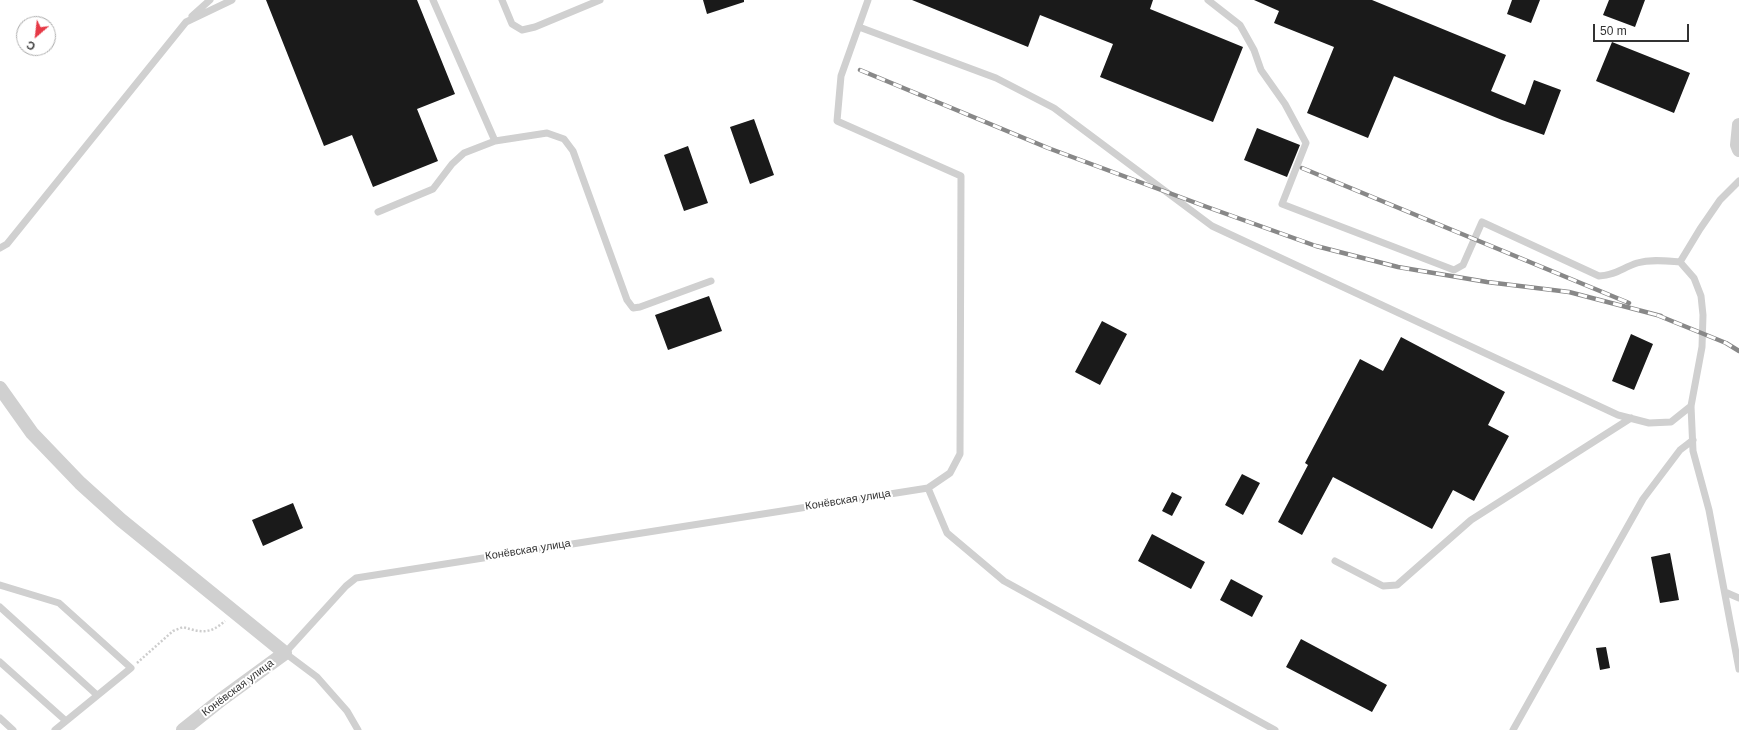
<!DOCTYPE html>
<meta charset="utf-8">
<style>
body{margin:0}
#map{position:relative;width:1739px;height:730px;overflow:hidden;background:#fff;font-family:Arial,sans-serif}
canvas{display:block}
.north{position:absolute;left:16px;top:16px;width:40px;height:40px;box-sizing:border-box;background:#fff;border:1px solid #adadad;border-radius:50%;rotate:208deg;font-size:11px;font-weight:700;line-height:16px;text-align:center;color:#333}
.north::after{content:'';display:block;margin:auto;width:14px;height:18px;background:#e63946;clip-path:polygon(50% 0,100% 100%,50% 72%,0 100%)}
.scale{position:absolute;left:1593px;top:24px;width:96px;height:18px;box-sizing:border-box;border:2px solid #333;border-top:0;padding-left:5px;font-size:12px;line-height:14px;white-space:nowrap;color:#333;-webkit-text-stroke:3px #fff;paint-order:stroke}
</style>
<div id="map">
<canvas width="1739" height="730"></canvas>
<div class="north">С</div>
<div class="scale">50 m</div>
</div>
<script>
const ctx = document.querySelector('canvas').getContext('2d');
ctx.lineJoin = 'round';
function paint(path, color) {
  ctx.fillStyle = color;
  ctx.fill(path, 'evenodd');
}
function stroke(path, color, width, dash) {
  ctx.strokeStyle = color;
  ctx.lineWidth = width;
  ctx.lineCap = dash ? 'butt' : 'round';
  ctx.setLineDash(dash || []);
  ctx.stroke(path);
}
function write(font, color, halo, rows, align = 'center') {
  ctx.font = font + ' Arial,sans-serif';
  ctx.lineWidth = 4;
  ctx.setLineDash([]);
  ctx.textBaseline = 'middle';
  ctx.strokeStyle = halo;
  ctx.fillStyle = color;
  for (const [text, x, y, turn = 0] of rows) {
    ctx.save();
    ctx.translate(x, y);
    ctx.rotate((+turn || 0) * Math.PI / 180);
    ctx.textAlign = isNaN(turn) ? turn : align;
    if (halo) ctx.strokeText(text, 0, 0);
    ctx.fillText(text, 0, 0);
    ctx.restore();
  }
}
paint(new Path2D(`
 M266 0H417L455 94 417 109 438 161 373 187 352 135 324 146Z
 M703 0H744V2L707 14Z
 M912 0H1153L1150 9 1243 47 1213 122 1100 77 1113 44 1040 15 1028 47Z
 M1254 0H1372L1506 55 1491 91 1525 105 1534 80 1561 90 1544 135 1502 120 1394 76 1368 138 1307 113 1334 47 1274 23 1279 11Z
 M1512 0H1540L1531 23 1507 14Z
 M1609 0H1645L1635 27 1603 15Z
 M1612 42 1690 73 1674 113 1596 81Z
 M754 119 774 175 750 184 730 127Z
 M1257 128 1300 145 1287 177 1244 160Z
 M688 146 708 203 684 211 664 155Z
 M709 296 722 331 668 350 655 315Z
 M1102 321 1127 334 1100 385 1075 372Z
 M1631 334 1653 344 1634 390 1612 381Z
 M1401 337 1505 392 1488 425 1509 436 1474 501 1453 490 1432 529 1333 477 1302 535 1278 522 1308 465 1305 463 1360 359 1383 371Z
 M1242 474 1260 483 1243 515 1225 505Z
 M1172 492 1182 497 1172 516 1162 511Z
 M293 503 303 528 263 546 252 520Z
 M1152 534 1205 562 1191 589 1138 561Z
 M1670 553 1679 600 1660 603 1651 557Z
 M1231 579 1263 596 1252 617 1220 600Z
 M1301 639 1387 685 1372 712 1286 667Z
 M1606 647 1610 668 1600 670 1596 648Z`), '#1a1a1a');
stroke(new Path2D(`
 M137 663 173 631 183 627C202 633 210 634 225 621`), '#cdcdcd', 2.5, [2, 2]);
stroke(new Path2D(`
 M502 0 512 24 522 30 535 27 600 0
 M1208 0 1240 25 1254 50 1261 70 1285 104 1306 143 1282 204 1454 270 1463 265 1482 222 1599 276C1616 275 1622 268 1637 263 1651 259 1666 261 1680 262
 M192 16 210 0
 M859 27 996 78 1054 108 1212 226 1618 415 1649 423 1671 422 1691 406
 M495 141 547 133 564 139 573 151 627 300 633 308 640 307 711 281
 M1739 181 1720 200 1700 229 1680 262 1694 278 1701 296 1703 315 1702 347 1691 406 1693 451 1709 510 1739 669
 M378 212 433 189 452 164 464 153 495 141 433 0
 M0 248 7 244 186 22 232 0
 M928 488 947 533 1004 581 1275 730
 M1335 561 1383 586 1397 585 1471 520 1631 418
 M0 585 59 603 131 668 66 721
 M1725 592 1739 598
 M0 607 97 695
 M0 662 66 721 55 730
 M0 718 13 730
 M358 730 347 711 317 677 285 653 346 586 356 578 928 488 950 473 960 454 961 176 837 121 841 76 868 0
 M1513 730 1643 499 1680 450 1693 440`), '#d0d0d0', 7);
stroke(new Path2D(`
 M1739 125 1737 145 1739 150
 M0 388 32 433 80 483 121 520 285 653 222 699 183 730`), '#d0d0d0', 14);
const rail = new Path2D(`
 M860 70 1048 148 1207 207 1316 246 1398 267 1487 282 1569 292 1661 316
 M1302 168 1629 303
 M1657 315 1726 343 1739 351`);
stroke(rail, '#888', 4.5);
stroke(rail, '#fff', 3, [9]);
write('11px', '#333', '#fff', [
 ["Конёвская улица",848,500,-9],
 ["Конёвская улица",528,550,-9],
 ["Конёвская улица",238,688,-37]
]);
</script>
